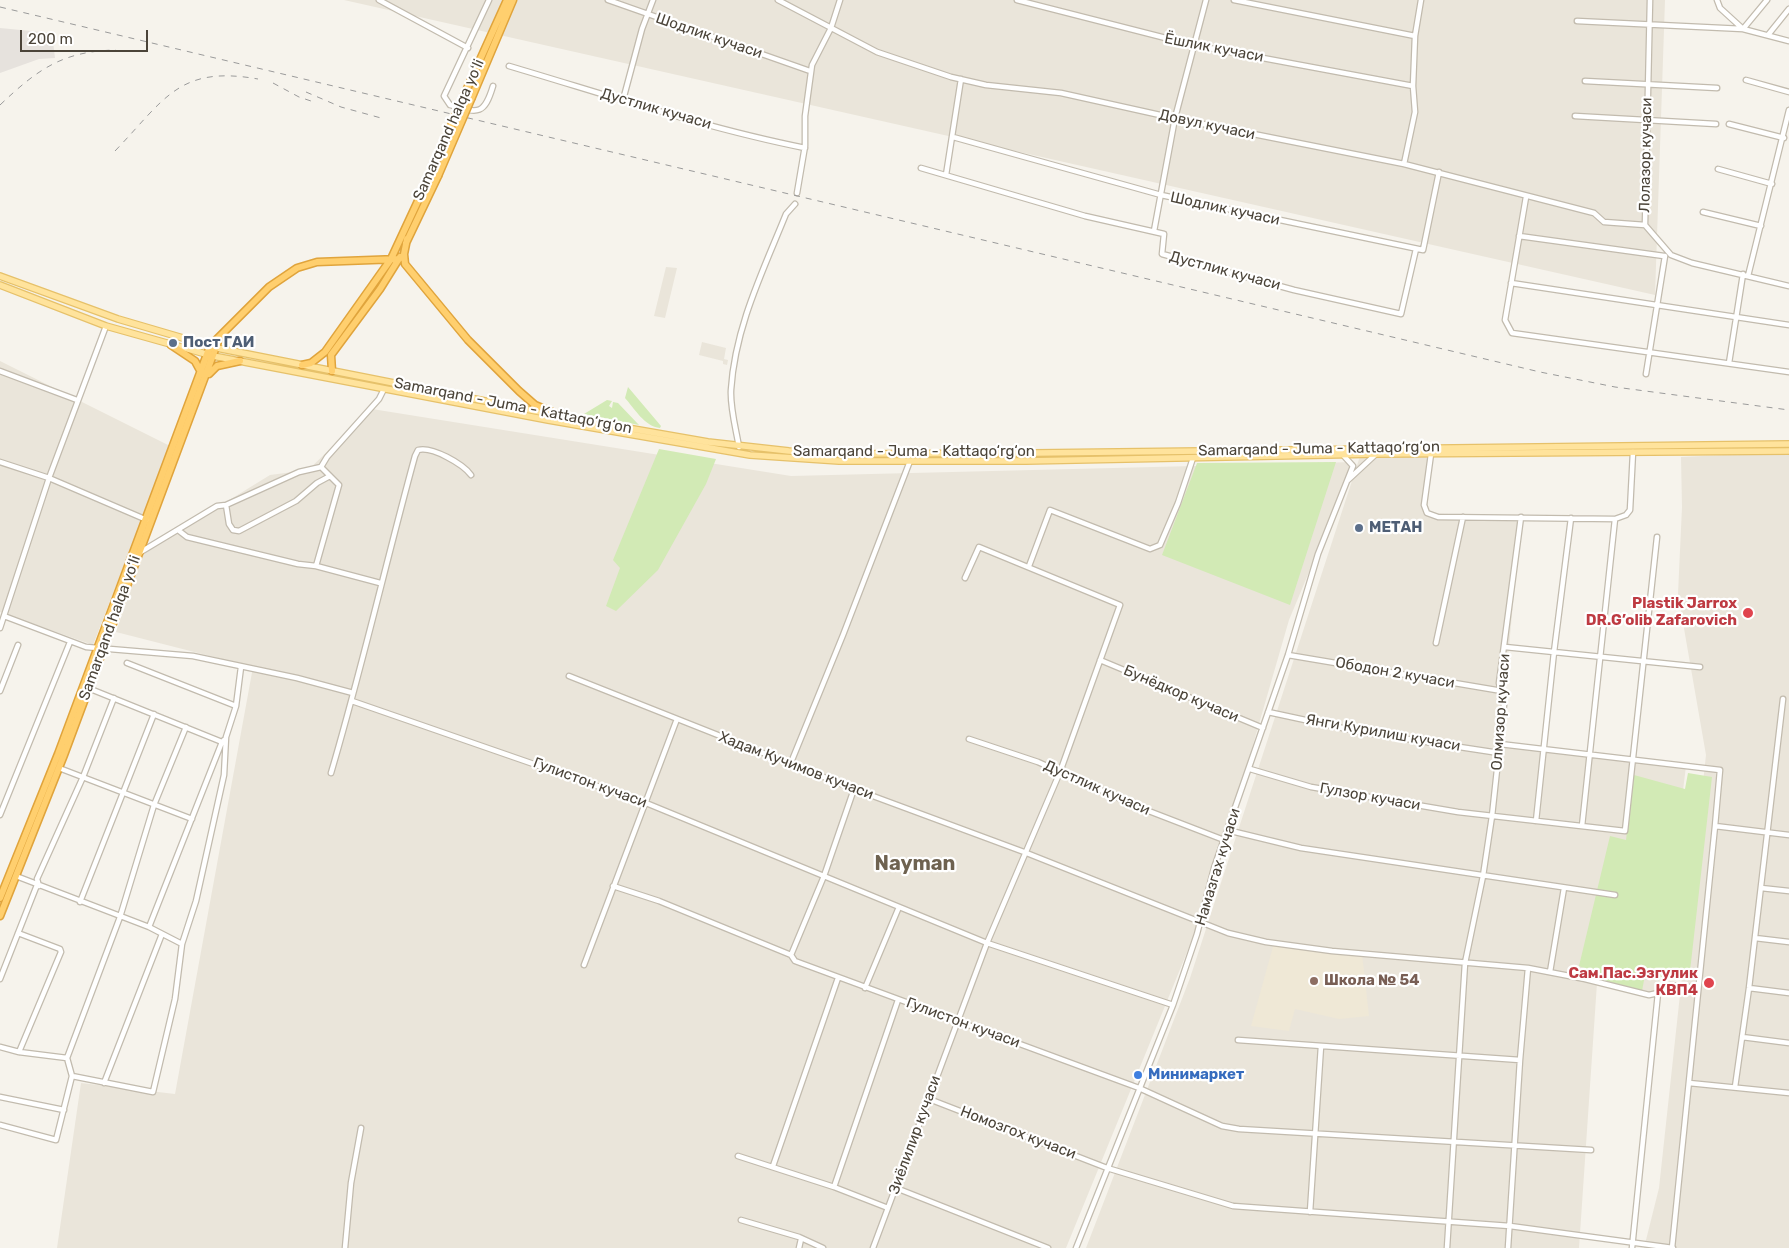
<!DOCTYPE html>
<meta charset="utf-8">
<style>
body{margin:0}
#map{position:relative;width:1789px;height:1248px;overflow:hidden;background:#f6f3ec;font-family:Rubik,sans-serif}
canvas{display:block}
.scale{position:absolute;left:20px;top:30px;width:128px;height:22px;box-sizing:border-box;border:2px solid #4b4439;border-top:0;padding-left:6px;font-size:15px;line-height:18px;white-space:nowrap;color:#4b4439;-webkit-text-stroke:4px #fff;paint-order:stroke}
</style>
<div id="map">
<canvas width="1789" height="1248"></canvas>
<div class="scale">200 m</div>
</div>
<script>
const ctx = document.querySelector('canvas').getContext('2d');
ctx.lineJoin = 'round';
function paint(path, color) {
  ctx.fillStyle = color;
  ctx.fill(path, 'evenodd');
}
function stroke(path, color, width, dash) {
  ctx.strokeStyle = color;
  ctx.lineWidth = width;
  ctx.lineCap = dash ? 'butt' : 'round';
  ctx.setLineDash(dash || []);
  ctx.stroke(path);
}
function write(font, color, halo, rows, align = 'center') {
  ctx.font = font + ' Rubik,sans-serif';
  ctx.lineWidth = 4.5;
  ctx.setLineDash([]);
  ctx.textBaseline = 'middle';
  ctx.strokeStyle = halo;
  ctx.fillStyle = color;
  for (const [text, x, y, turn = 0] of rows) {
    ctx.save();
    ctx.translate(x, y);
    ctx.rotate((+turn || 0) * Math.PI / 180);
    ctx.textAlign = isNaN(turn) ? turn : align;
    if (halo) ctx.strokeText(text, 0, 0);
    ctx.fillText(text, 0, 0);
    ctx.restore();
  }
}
paint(new Path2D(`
 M344 0H1665L1655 295Z
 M666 267 677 268 665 318 654 316Z
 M702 342 726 348 724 359 728 360 727 365 723 364V361L699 355Z
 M0 361 170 446 93 645 0 612Z
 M372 409 791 476 1355 462 1289 620 1224 845 1192 940 1066 1248H57L81 1083 175 1094 253 667 116 632 141 559 145 552 270 475 308 470Z
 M1432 449 1427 513 1521 517 1500 744 1686 766 1658 993 1649 995 1597 983 1579 1248H1086L1190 978 1362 450Z
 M1789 452V1248H1644L1659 1188 1706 755 1678 594 1682 507 1681 457Z`), '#eae5da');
paint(new Path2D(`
 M0 28 52 33 55 58 39 59 0 73Z`), '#e6e2dd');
paint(new Path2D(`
 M1274 943 1362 954 1369 1016 1339 1019 1295 1009 1289 1031 1251 1026Z`), '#efe8d6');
paint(new Path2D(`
 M628 387 661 426 660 428C645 427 634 408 625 398Z
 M607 400 612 401 609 406 612 408 613 402 618 403 639 425 584 414Z
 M659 449 716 459 706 484 658 570 616 611 606 606 620 568 613 560Z
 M1336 462 1290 605 1162 555 1197 463Z
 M1688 773 1712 777 1689 980 1645 975 1642 991 1591 978 1590 971 1579 966 1610 836 1626 840 1634 775 1685 789Z`), '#d2eab5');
const minor = new Path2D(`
 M379 0 468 48
 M489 0 444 96 450 105C478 113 484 116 493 86
 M608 0 810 71
 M778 0 877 52 951 77 986 85 1061 93 1178 119 1404 164 1594 213 1604 222 1645 225
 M1017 0 1193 45 1413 86
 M1234 0 1415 36 1413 86 1415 112 1404 164
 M1767 0 1743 29 1789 41
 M1577 21 1743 29 1720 8 1717 0
 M1768 35 1789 9
 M1415 36 1421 0
 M509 66C607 95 705 128 805 148
 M1746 80 1789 92
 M1585 81 1717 88
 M623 100 642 29 653 0
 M1575 116 1716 124
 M1729 124 1784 138
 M953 137 1161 195 1423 250 1439 172
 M921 168 1085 216 1164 234 1162 254 1294 290 1401 314 1416 249
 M1718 169 1772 184
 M946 175 961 79
 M797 193 805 146V116L812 65 831 28 840 0
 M1526 197 1505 320 1512 333 1789 372
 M1703 212 1761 226
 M1645 225 1650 0
 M1645 225 1671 255 1692 263 1789 286
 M1154 231 1175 118 1206 0
 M1519 236 1664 256
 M1748 276 1789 110
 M1511 283 1789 325
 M1729 363 1743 274
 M0 371 77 400
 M1646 374 1665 256
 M739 447C736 429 730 408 731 390 735 327 763 271 786 214L795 204
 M1431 454 1424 505 1427 513 1438 517 1615 519 1626 515 1630 510 1633 452
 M0 462 49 478 147 520
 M1348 480 1376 454
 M226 505 229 524 233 530 239 531 296 501 317 483 330 476
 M178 530 187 537 298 564 316 566 380 583
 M139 553 217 506 226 505 299 472 321 467
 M316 566 339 485 321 467 327 457 379 399 384 389
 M1029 566 1050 510 1150 549 1160 545 1178 503 1193 458
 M4 616 86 647 193 656 297 678 353 693
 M0 628 49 478 106 326
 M1436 643 1463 517
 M1505 647 1700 667
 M1288 655 1502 691
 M1100 660 1263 728
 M127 663 236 706
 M569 676 854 789 1024 852 1228 933 1266 942 1332 951 1528 968 1585 979 1649 995 1658 993 1670 985 1698 988
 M88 688 222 742 224 740
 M0 691 18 645
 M352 701 646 803 987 943 1173 1005
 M1268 712 1361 732 1499 753
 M969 739 1038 762 1141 808 1224 840
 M1500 744 1720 770 1715 826
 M790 765 843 635 910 461
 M59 768 192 819
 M1250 769 1311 787 1458 812 1625 831 1657 537
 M331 773C362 668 386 562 415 456L418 450C432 446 463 464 471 475
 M0 815 70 642
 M1536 821 1554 652 1571 518
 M1582 826 1615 519
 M1227 830 1301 848 1615 895
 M16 876 149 927 182 944
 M39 886 37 879 83 777 114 698
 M613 886 659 901 791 955
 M1761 888 1789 891
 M80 902 154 714
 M149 927 222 742
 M18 933 60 949 61 952 19 1052
 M1755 938 1789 942
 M791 955 795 961 1139 1088 1222 1126 1239 1129 1591 1150
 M791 955 824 876 854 789
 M584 965 677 719
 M1550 972 1564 888
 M0 979 37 885
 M865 988 899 907
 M1749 988 1789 993
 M1742 1037 1789 1043
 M1238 1040 1520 1060
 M0 1047 19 1052 67 1058 72 1076
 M67 1058 120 917 154 805 186 727
 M104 1083 162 934
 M1689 1083 1789 1093
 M1735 1087 1749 988 1783 699
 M0 1097 64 1110
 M929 1099 1107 1168 1233 1206 1510 1226 1673 1248
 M0 1125 56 1140 72 1076 153 1092 175 999 182 944 196 901 224 775 226 737 236 706 241 667
 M738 1156 834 1187 898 1000
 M773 1166 838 978
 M834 1187 888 1208
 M896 1188 1048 1248
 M1310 1212 1321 1046
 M741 1220 799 1237 823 1248
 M345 1248 351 1183 361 1128
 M799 1248 801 1239
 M873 1248 987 943 1060 772 1120 605 979 547 965 578
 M1076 1248 1173 1005 1197 934 1214 868 1288 655 1318 554 1353 466 1343 455
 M1447 1248 1465 963 1483 876 1492 816 1504 705 1499 683 1521 517
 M1508 1248 1520 1060 1528 968
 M1632 1248 1658 993
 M1672 1248 1715 826 1789 835`);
const major = new Path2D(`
 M0 276 118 319 217 348 576 419 708 442 789 451 838 454 1034 453 1789 444
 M0 285 106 326 213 356 548 420 750 455 839 461H1026L1376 454 1789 451`);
const highway = new Path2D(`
 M465 93 507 0
 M472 97 513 0
 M407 239 404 254 405 264 468 340 519 391 535 405 559 415
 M406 243 438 176
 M171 345 195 361 201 372
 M302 365 311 363 325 352 391 259 431 173
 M332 371 331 355 380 289 400 257
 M209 374 217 366 240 361
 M0 898 58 754 210 346 269 287 297 268 317 262 399 259
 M0 916 64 755 219 339`);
stroke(minor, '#c2bbae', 7);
stroke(major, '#e6c16a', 8);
stroke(highway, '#e0a43c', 9);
stroke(minor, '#fff', 4.5);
stroke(major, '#ffe39c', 5.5);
stroke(highway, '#ffcf6e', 6);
stroke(new Path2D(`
 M0 7 1540 372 1615 387 1789 410
 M273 83 299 97 314 102
 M306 92 341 107 381 118
 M0 105C37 70 62 51 116 50
 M115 151C165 99 179 65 258 79`), '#9a9a9a', 1, [6, 6]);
const highwayBridge = new Path2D(`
 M431 173 465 93
 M438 176 472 97`);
stroke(highwayBridge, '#e0a43c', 9, []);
stroke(highwayBridge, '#ffcf6e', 6);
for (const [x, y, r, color] of [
 [173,343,5,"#5c6f8a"],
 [1359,528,5,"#5c6f8a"],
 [1748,613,6,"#e0444e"],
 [1314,981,5,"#8d6e63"],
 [1709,983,6,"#e0444e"],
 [1138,1075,5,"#3f7fe0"]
]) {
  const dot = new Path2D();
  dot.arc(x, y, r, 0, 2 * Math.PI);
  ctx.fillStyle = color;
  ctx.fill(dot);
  stroke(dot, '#fff', 2);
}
write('15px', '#4b4439', '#fff', [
 ["Шодлик кучаси",709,36,19],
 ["Ёшлик кучаси",1214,48,11],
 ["Дустлик кучаси",656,109,16],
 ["Довул кучаси",1207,125,12],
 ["Samarqand halqa yoʻli",449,130,-66],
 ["Лолазор кучаси",1646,155,-89],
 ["Шодлик кучаси",1225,209,12],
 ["Дустлик кучаси",1225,271,15],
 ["Samarqand - Juma - Kattaqo‘rg‘on",513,406,11],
 ["Samarqand - Juma - Kattaqo‘rg‘on",1319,449,-1],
 ["Samarqand - Juma - Kattaqo‘rg‘on",914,452],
 ["Samarqand halqa yoʻli",110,628,-70],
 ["Ободон 2 кучаси",1395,673,10],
 ["Бунёдкор кучаси",1181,694,23],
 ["Олмизор кучаси",1501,712,-86],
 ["Янги Курилиш кучаси",1383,733,10],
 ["Хадам Кучимов кучаси",796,766,21],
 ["Гулистон кучаси",590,783,20],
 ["Дустлик кучаси",1097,788,24],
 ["Гулзор кучаси",1370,797,10],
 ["Намазгах кучаси",1218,867,-73],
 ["Гулистон кучаси",963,1023,20],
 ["Номозгох кучаси",1018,1133,21],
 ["Зиёлилир кучаси",915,1135,-70]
]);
write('bold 15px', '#4e5e75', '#fff', [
 ["Пост ГАИ",183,343],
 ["МЕТАН",1369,528]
], 'left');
write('bold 15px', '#be3a42', '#fff', [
 ["Plastik Jarrox",1737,604],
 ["DR.G’olib Zafarovich",1737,621],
 ["Сам.Пас.Эзгулик",1698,974],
 ["КВП4",1698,991]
], 'right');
write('bold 15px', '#785e54', '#fff', [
 ["Школа № 54",1324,981]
], 'left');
write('bold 15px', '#366cbe', '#fff', [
 ["Минимаркет",1148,1075]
], 'left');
write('bold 20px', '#6e6250', '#fff', [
 ["Nayman",915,864]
]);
</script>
